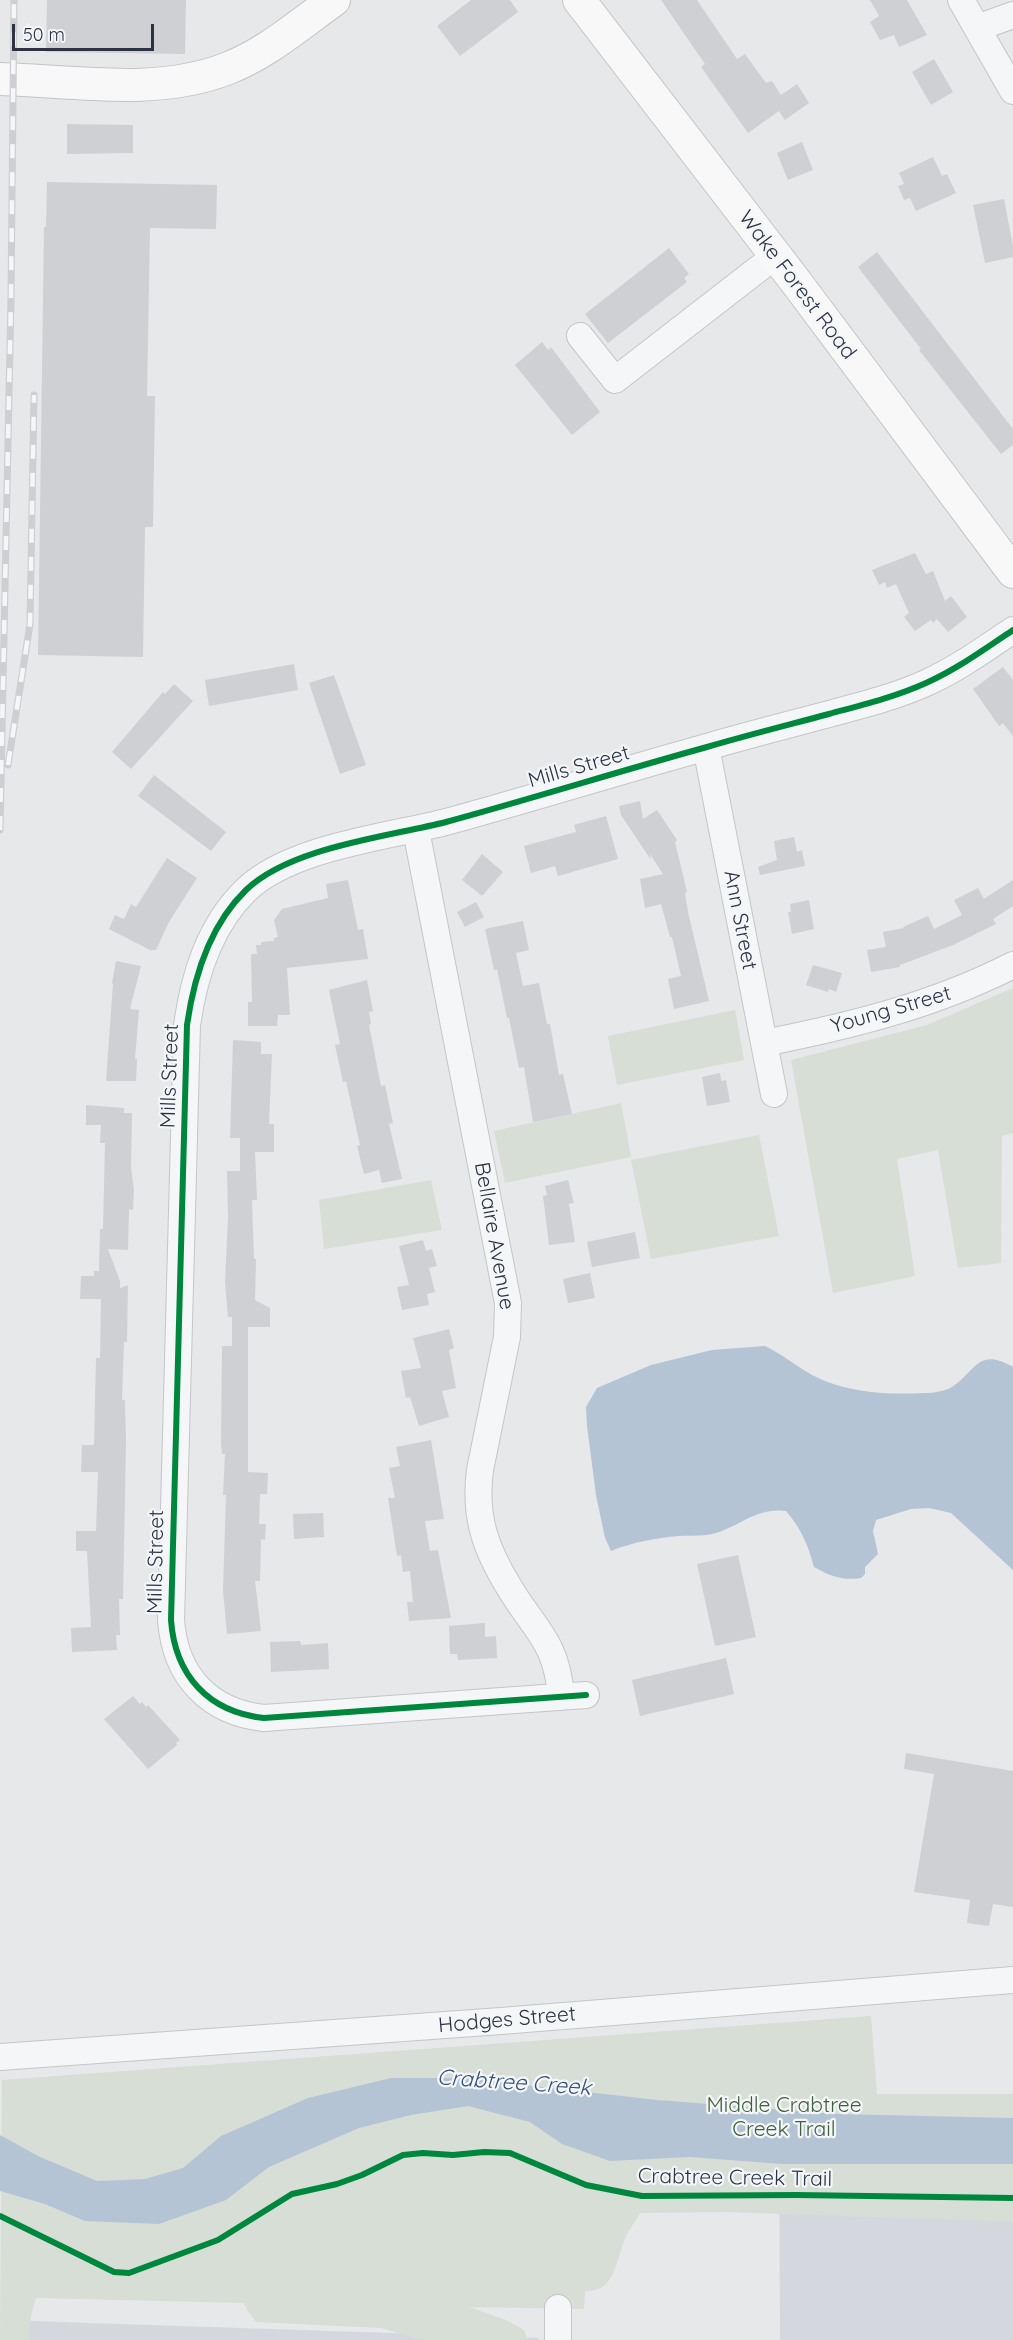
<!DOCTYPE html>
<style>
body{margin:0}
#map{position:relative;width:1013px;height:2340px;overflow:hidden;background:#e6e8ea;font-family:Quicksand,sans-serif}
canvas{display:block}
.scale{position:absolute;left:12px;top:24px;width:142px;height:27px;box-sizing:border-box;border:3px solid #2b3445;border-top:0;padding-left:8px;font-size:18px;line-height:21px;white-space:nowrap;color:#2b3445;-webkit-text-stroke:4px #f4f6f9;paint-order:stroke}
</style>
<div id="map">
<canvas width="1013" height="2340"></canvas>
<div class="scale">50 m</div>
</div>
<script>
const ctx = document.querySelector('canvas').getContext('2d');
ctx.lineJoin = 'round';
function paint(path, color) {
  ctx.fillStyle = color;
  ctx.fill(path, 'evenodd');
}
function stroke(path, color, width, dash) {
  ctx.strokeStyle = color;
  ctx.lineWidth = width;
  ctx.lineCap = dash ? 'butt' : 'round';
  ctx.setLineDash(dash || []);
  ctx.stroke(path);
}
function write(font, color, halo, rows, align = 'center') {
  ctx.font = font + ' Quicksand,sans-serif';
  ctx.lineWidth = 4.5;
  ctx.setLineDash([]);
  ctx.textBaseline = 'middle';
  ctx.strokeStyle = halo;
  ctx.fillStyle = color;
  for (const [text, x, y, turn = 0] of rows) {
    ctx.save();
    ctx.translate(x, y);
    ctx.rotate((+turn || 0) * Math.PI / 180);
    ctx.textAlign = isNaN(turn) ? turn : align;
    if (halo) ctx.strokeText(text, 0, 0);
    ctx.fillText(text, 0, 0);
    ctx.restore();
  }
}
paint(new Path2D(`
 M779 2124 1013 2148V2340H780Z
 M1 2320 539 2338V2340H1Z`), '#d4d7dd');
paint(new Path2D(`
 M1013 988V1133L1002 1136 1001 1263 958 1268 938 1150 897 1159 915 1276 833 1293 791 1060 927 1025Z
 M735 1010 744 1060 617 1085 608 1036Z
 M621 1103 631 1157 505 1183 494 1131Z
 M759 1135 779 1236 651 1259 631 1160Z
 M431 1180 442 1230 324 1249 319 1200Z
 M871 2016 877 2094H1013V2222L727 2212 640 2213C636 2220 631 2227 627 2234 616 2256 617 2293 585 2291L584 2309 469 2307 506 2320 524 2330 528 2340H422L381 2328 256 2322 247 2310 244 2303 36 2298 31 2316 29 2340H0L2 2080Z`), '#d6ded6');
paint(new Path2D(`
 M765 1346C782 1354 796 1366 812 1375 846 1393 888 1395 925 1393 933 1393 945 1391 952 1387 977 1370 978 1347 1013 1367V1570L951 1513 929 1508 911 1509 876 1520 873 1531 878 1554 865 1567V1574L861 1578C843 1581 830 1576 814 1567 808 1545 801 1528 786 1511 758 1507 741 1525 716 1533 704 1537 692 1535 679 1536 656 1538 633 1542 611 1551L605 1538 596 1495 587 1426 586 1407 597 1388 651 1365 712 1350Z
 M391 2078H463L657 2100 837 2114 1013 2118V2164H781L690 2157 610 2161 562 2144 530 2122 468 2106 411 2115 359 2128 269 2167 226 2200 159 2224 85 2221 45 2204 0 2191V2135L38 2156 97 2181 145 2179 183 2168 221 2136 308 2098Z`), '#b4c4d5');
paint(new Path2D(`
 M47 0H186L185 54 46 52Z
 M471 0H510L518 12 460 56 437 26Z
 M661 0H697L737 59 745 54 766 83 772 81 781 95 797 84 809 103 785 120 779 111 748 133 701 67 705 64Z
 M870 0H907L927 35 899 47 894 35 880 40 870 22 879 16Z
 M934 59 953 92 931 105 912 72Z
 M67 124 133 125V153L67 154Z
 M802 142 813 170 788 180 777 153Z
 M933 157 942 176 947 174 956 193 916 211 910 198 904 200 898 186 904 184 899 173Z
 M47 182 217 185 216 229 150 228 147 396H155L153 527H145L143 657 38 655 44 227H46Z
 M1004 199 1013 246V257L985 263 973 205Z
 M669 248 689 274 684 278 687 282 608 343 585 314Z
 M877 252 1013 429V445L1001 454 919 350 921 349 858 267Z
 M542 342 548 350 551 347 600 412 572 435 515 365Z
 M915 553 926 574 933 571 945 601 951 596 967 617 948 632 937 619 933 623 931 620 915 631 904 617 909 613 896 584 887 588 885 582 879 585 872 570Z
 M294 664 298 690 209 706 205 680Z
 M1003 667 1013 680V736L1003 723 999 726 973 689Z
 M334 675 366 765 340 774 309 683Z
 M174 684 193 701 131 769 112 752 163 692 165 694Z
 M154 775 226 832 211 851 138 796Z
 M640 801 643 819 657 810 677 840 675 842 687 892 685 893 688 912 709 1001 674 1009 668 979 681 976 672 937H670L661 904 645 908 640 879 663 874 650 854 651 860 621 815 619 806Z
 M606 816 618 859 558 876 555 866 531 873 524 846 576 832 574 825Z
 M794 837 797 852 802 850 805 866 760 875 758 867 777 860 774 841Z
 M482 854 503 872 482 896 462 880Z
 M167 858 197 878 169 922 156 950H150L109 929 115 915 124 919 131 904 136 907Z
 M348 880 358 930 363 929 368 959 287 968 290 1015H278L277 1026H248V1002H252L251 954H257L256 945H261V942L274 941V938L278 937 274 920 282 909 328 898 326 884Z
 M1013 880V906L993 919 996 924 953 945 900 965V967L871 972 867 950 886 947 883 932 904 928 903 927 928 916 934 929 962 915 954 900 978 888 984 899Z
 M809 900 814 929 792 934 788 912H791L790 904Z
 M476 902 484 917 465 927 457 912Z
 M523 921 529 950 516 953 523 986 539 983 547 1024H550L559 1075 563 1074 572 1114 533 1122 524 1067 519 1068 509 1018H507L497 969 494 970 485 929Z
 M116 961 141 966 130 1009 139 1010 135 1059H137L136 1081H106L113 984 112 983Z
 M813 965 842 973 836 992 829 989 828 992 806 985Z
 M367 980 373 1011 369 1012 371 1024 369 1025 381 1086 385 1085 393 1123 389 1124 402 1179 382 1183 379 1170 364 1174 357 1146 360 1145 346 1081 343 1082 335 1045 340 1044 329 990Z
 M233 1040 261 1042V1054H272L269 1124H274V1152H255L257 1200H252L254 1259H256L255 1300 270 1308V1327H248V1472L268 1473 267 1494H260L259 1524H266L265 1540 261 1539 260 1581H255L261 1631 227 1634 223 1591 226 1495H223L225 1454H222L221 1443 222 1346H232V1317H228L225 1282 228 1217 227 1171H240V1138H230Z
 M720 1073 721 1081 726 1080 730 1102 707 1106 702 1077Z
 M86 1105 124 1108V1113H132L131 1167 134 1190 133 1210 129 1209 128 1250 108 1249 120 1281V1288L128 1285 127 1342H124L123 1369 122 1400H125L126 1443 123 1599H119L120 1635H116L117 1650 72 1652 71 1628 91 1627 87 1551H76V1531H96L98 1472H81L82 1445H94L96 1358H100L101 1299H80L81 1276H94V1271H99L100 1229H103L105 1143H100L101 1125H86Z
 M568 1180 574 1203 569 1204 575 1242 549 1245 543 1196 547 1195 545 1186Z
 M635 1232 640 1258 592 1267 587 1242Z
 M423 1240 426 1251 432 1249 437 1266 429 1268 435 1292 427 1294 429 1305 402 1310 397 1287 409 1285 399 1246Z
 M590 1273 595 1298 568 1303 563 1279Z
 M449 1329 454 1348 449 1350 456 1388 442 1391 449 1417 419 1426 410 1397 406 1398 401 1371 421 1368 413 1338Z
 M431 1440 444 1519 425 1521 430 1551 438 1550 451 1618 409 1621 407 1602H413L410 1571 403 1572 401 1555 397 1556 388 1498H395L389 1468 400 1466 396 1447Z
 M323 1513 324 1537 294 1539 293 1514Z
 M738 1555 756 1637 715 1646 697 1564Z
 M485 1623V1637L496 1636 497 1658 458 1660 457 1654H450L449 1626Z
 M300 1641 301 1645 328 1643 329 1669 271 1672 270 1642Z
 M726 1658 734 1694 640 1716 632 1680Z
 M133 1696 140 1704 142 1702 146 1707 148 1705 180 1740 176 1743 177 1745 148 1769 104 1719Z
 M906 1753 1013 1771V1907L993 1904 989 1926 967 1923 970 1900 914 1892 934 1774 904 1769Z`), '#ced0d3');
const minor = new Path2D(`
 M961 0 1013 91
 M977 28 1013 15
 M580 336 615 380 775 256
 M706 747 774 1094
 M416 830 508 1303 507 1337 480 1470C474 1516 485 1548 509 1587 535 1631 557 1641 561 1697
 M764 1043C850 1026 935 1005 1013 965
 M586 1695 264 1718C208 1712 175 1675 171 1620L187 1025C194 976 209 926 246 890 291 847 387 837 446 822 534 798 620 771 707 747 748 735 788 725 829 714 862 705 895 697 926 683 957 669 985 649 1013 630
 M0 2057 501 2021 1013 1980
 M558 2340V2308`);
const major = new Path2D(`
 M579 0 796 282 1013 572
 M0 79C74 81 156 96 226 69 266 54 300 24 334 0`);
stroke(minor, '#c4c6c8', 28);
stroke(major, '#c2c5c8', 34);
stroke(minor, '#f5f6f7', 26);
stroke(major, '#f8f8f8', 32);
const rail = new Path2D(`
 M8 765 30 624 34 395
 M0 830 11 298 14 0`);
stroke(rail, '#cecfd2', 7);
stroke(rail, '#f4f6f9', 4.5, [14]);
stroke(new Path2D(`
 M586 1695 264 1718C208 1712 175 1675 171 1620L187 1025C194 976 209 926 246 890 291 847 387 837 446 822 534 798 620 771 707 747 748 735 788 725 829 714 862 705 895 697 926 683 957 669 985 649 1013 630
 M0 2216 114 2272 129 2273 218 2240 292 2194 337 2184 362 2175 403 2155 423 2153 453 2155 484 2152 510 2153 586 2185 642 2196 796 2195 1013 2198`), '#00873e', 6);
write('21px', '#2b3445', '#f4f6f9', [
 ["Wake Forest Road",797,285,53],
 ["Mills Street",579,767,-16],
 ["Ann Street",740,920,79],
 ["Young Street",891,1010,-16],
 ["Mills Street",170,1076,-88],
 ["Bellaire Avenue",494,1236,80],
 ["Mills Street",156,1562,-89],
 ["Hodges Street",507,2020,-5],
 ["Crabtree Creek Trail",735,2178,1]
]);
write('21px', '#3f6138', '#f4f6f9', [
 ["Middle Crabtree",784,2106],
 ["Creek Trail",784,2130]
]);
write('italic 22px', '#34527a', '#f4f6f9', [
 ["Crabtree Creek",514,2083,4]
]);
</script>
